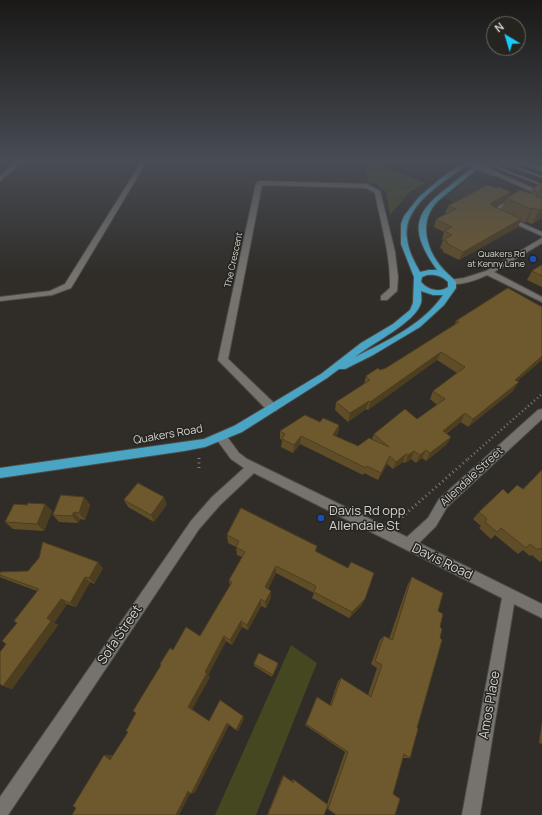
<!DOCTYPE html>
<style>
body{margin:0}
#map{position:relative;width:542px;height:815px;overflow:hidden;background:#302d29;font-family:Manrope,sans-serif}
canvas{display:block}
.north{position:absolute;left:486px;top:16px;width:40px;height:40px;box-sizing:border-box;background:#26241f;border:1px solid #6c6a66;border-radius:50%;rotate:322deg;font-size:11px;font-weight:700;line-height:16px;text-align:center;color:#d5d4d1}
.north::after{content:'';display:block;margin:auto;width:14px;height:18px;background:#1acafc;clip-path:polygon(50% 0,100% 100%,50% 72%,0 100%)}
</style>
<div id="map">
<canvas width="542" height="815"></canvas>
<div class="north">N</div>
</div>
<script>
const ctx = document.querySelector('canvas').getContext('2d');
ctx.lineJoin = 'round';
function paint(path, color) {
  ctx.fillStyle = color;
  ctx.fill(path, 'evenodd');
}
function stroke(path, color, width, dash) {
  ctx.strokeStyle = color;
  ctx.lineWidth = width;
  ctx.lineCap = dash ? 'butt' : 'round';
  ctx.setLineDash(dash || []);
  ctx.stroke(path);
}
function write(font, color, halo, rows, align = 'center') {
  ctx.font = font + ' Manrope,sans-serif';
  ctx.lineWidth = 3;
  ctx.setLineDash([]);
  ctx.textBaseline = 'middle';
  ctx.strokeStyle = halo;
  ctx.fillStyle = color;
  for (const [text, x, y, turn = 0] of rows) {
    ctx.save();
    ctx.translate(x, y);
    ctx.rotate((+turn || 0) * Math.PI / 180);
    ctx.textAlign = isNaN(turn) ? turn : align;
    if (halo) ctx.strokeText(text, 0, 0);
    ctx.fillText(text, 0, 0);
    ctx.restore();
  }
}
paint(new Path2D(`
 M468 179 501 192 509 199 481 214 445 198Z`), '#3b362b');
paint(new Path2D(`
 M365 161H382L379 163 425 183 411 191 390 215 386 192 376 184 368 182Z
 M291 645 317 663 256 815H215Z`), '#454721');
const minor = new Path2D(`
 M17 161H23L0 181V176Z
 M142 161H147L71 288 52 295 0 301V297L50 291 65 284Z
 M524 161 542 167V171L517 162Z
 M494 171 542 192V196L492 174V172Z
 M259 181 367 184 380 191 395 252 398 277 397 291 387 300H381V296L390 288C391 255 381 225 375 193L366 188 262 185 228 359 276 405 277 408 276 411H268L218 360 256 183Z
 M511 199 516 200 497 212 542 232V236L489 212Z
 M542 238V243L494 272 542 297V302L487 275C479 279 456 288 448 282L449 280 464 278 486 271Z
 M542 409V419L447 507 436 526 419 543 542 604V618L514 604 480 815H462L502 598 254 473 220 505 199 529 8 815H0V797L191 521 212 497 244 468 231 459 217 440 216 437 217 434 221 433 225 434 239 453 247 459 407 537 428 518 439 499 538 410Z`);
const major = new Path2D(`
 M465 161H471C449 180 402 203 407 238 408 250 414 261 420 272L429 270H437C412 234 410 215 447 188 458 179 469 170 481 161H487L439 200C416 221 427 254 447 273 450 276 453 278 456 282V288L444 305 420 327 373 355 345 369H339L327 378 242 432 205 447 184 451 0 478V468L204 439 234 426 321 374 361 343 393 324 410 310 413 303 414 277 401 244V224L404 216 419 197 440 179ZM427 275C436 274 442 276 448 282V287C439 293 428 290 421 282L422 277ZM421 291 433 295H443C423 325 386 341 355 357 371 344 416 322 421 303 422 300 421 294 421 291Z`);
stroke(minor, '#4d4b47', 2);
stroke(major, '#4d4b47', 2);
stroke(new Path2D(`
 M369 161 423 184
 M389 195 415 189`), '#7d7b78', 1.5, [0.5, 2]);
stroke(new Path2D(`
 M200 427V430
 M468 459 542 394`), '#7d7b78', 2.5, [1, 3]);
stroke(new Path2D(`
 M199 458V468
 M402 517 469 458`), '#7d7b78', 3, [1, 3.5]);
paint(minor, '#76736e');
paint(major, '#4aa5c5');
stroke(new Path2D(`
 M481 161 542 185
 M498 161 542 177`), '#7e7c78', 2);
const minorBridge = new Path2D(`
 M462 161 494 173`);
stroke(minorBridge, '#4d4b47', 7, []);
stroke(minorBridge, '#76736e', 6);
paint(new Path2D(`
 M542 183V218L532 224 527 222 525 223 520 221 518 227 459 260 443 252V250L440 248 443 240 442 239 444 232 434 227 436 219 446 214H445L448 206 496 188 511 192 509 196 530 193 533 188ZM505 202 501 209 495 207Z
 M542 265V287L527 280 532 271Z
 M542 307V360L517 381 513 391 468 427 461 422 446 434 451 437 446 445 426 461 422 458 416 463 411 459 405 463 403 462 393 469 387 464 378 480 364 473 363 475 300 444 293 453 281 447 282 440 280 439V431L320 422 339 425 338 433 336 436 358 446 372 439 374 434 417 419 437 405 430 399 433 391 457 373 437 360 368 410 366 409 348 422 335 410 336 402 364 384 366 376 386 368 455 324 456 321Z
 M542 470V560L540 562 532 555 530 556 523 550 518 554 495 535 491 539 479 528 481 526 473 519 479 512 508 494 523 489Z
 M84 497 90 505 85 520 80 519 78 523 59 522 53 515Z
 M124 500 167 504 154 522 128 507Z
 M45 504 52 511 44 531 13 529 5 522 27 505Z
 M227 535 317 546 316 551 365 599 361 606 349 618 312 598 314 593 276 573 268 589 271 597 266 608 261 606 248 630 242 627 232 645 226 641 208 675 210 677 192 709 209 721 244 718 238 731 229 725 195 792 191 794 190 793 179 815H72L112 755 113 756 128 732 173 650 200 636 230 586 229 580 242 557 237 555 236 547 228 543Z
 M103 568 94 584 90 582 76 607 67 604 54 623 58 625 12 689 3 686 17 623 37 591 2 578 0 577V572Z
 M412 577 438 611 440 627 410 758H403L328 809 327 808 324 815H267L283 775 292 781 293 779 327 804 345 752 305 725 316 699 317 697 330 705 338 681 341 678 368 695 377 668 371 664 380 640 384 636 389 639 408 584Z
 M278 663V665L272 677 254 666V664Z
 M542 722V744L539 743Z`), '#5f4d28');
paint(new Path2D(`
 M511 192 508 199 506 198 505 202 488 211 491 203Z
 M533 208 527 222 525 223 531 209Z
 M542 208V218L532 224 539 210Z
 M521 219 518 227 459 260 463 252Z
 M441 352 437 360 368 410 370 402Z
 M542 356V360L509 388 515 380Z
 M519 382 513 391 468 427 473 419Z
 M369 401 366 409 348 422 350 413Z
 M465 413 461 422 438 439 443 431Z
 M339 425 338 433 331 443 333 435Z
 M301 436 300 444 293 453 294 445Z
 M451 437 446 445 426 461 430 453Z
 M426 450 422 458 416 463 420 455Z
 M414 451 411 459 405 463 408 455Z
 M406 454 403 462 393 469 396 462Z
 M390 456 387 464 378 480 381 473Z
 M84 497 90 505 85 520 79 513Z
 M164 497 167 504 154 522 151 515Z
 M45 504 52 511 44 531 37 524Z
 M74 512 80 519 78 523 72 516Z
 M98 562 103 568 94 584 89 578Z
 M276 566V573L265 594V587Z
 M85 577 90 582 76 607 70 603Z
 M271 591V597L266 608 265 602Z
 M61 599 67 604 54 623 58 625 12 689 3 686 47 618Z
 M261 599V606L248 630 247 625Z
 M365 599 361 606 349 618 352 612Z
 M241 621 242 627 232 645 230 640Z
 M224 636 226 641 208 675 210 677 192 709 211 723 188 707 205 672Z
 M243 716 244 718 238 731 236 730Z
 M227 723 229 725 195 792 191 794Z
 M104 755H112L118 760H110Z
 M192 789 179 815H176L188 791Z`), '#4d3e20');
const building = new Path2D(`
 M542 183V192L539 191 536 193V196L542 198V208L539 210 533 208 531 209 506 198 520 190 532 194 536 191 533 188Z
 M488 185 496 188 499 187 511 192 491 203V205L521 219 463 252 446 243 448 242 443 240 452 235 444 231 452 227 436 219 456 209 448 206Z
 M542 265V276L532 271Z
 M508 288 542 307V356L515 380 519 382 473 419 465 413 443 431 451 437 430 453 426 450 420 455 414 451 408 455 406 454 396 462 390 456 381 473 367 466 366 468 301 436 294 445 282 439 285 434 280 431 305 415 320 422 323 418 339 425 333 435 358 446 369 438 389 447 374 434 405 409 417 419 445 399 433 391 465 367 441 352 370 402 369 401 350 413 336 402 370 380 366 376 378 368 380 370 386 368 459 322 456 321Z
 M542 470V550L539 548 538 550 530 544 526 548 501 528 497 532 485 522 487 519 479 512 503 489 508 494 517 485 523 489Z
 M138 483 164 497 151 515 124 500Z
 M61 495 84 497 79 513 74 512 72 516 53 515Z
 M28 503 45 504 37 524 5 522 14 504 27 505Z
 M241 508 317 546 315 551 348 568 351 562 374 573 365 599 352 612 314 592 316 586 276 566 265 587 271 591 265 602 261 599 247 625 241 621 230 640 224 636 205 672 207 673 188 707 209 721 220 700 243 716 236 730 227 723 191 794 188 791 176 815H72L76 808 73 806 104 755 110 760 128 732 126 731 136 713 133 711 161 665 160 664 170 648 173 650 186 627 200 636 232 582 229 580 245 552 236 547 239 541 227 535Z
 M43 542 98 562 89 578 85 577 70 603 61 599 47 618 51 621 3 686 0 684V652L6 644 2 641 17 623 14 621 39 589 0 575V572L28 571 39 558Z
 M412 577 443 593 438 611 443 614 440 627 442 629 440 638 442 640 417 728 418 729 410 758 404 754 393 794 400 799 395 815H336L328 809 348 752 306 724 317 697 331 706 341 678 371 697 382 665 375 661 384 636 392 640Z
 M259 653 278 663 273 675 254 664Z
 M284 776 293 783 294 780 328 805 324 815H268Z`);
paint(building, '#6e592e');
stroke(building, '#4d3e20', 1);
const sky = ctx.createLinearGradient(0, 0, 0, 275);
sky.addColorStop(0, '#1a1917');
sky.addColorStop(0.59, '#484c54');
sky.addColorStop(1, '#484c5400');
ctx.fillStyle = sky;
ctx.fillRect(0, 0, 542, 275);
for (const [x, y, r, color] of [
 [533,259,4,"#1a4fb4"],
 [321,518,4,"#1a4fb4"]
]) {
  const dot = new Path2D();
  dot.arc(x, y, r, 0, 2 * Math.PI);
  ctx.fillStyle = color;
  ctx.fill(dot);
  stroke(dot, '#26241f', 1.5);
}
write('9px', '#d5d4d1', '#26241f', [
 ["Quakers Rd",525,254],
 ["at Kenny Lane",525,264]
], 'right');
write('9px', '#d5d4d1', '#26241f', [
 ["The Crescent",234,260,-78]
]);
write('11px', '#d5d4d1', '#26241f', [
 ["Quakers Road",168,435,-10],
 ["Allendale Street",472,477,-43]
]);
write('13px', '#d5d4d1', '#26241f', [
 ["Davis Rd opp",329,511],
 ["Allendale St",329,526]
], 'left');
write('13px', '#d5d4d1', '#26241f', [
 ["Davis Road",442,562,26],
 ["Sofa Street",120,635,-56],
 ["Amos Place",490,705,-80]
]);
</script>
